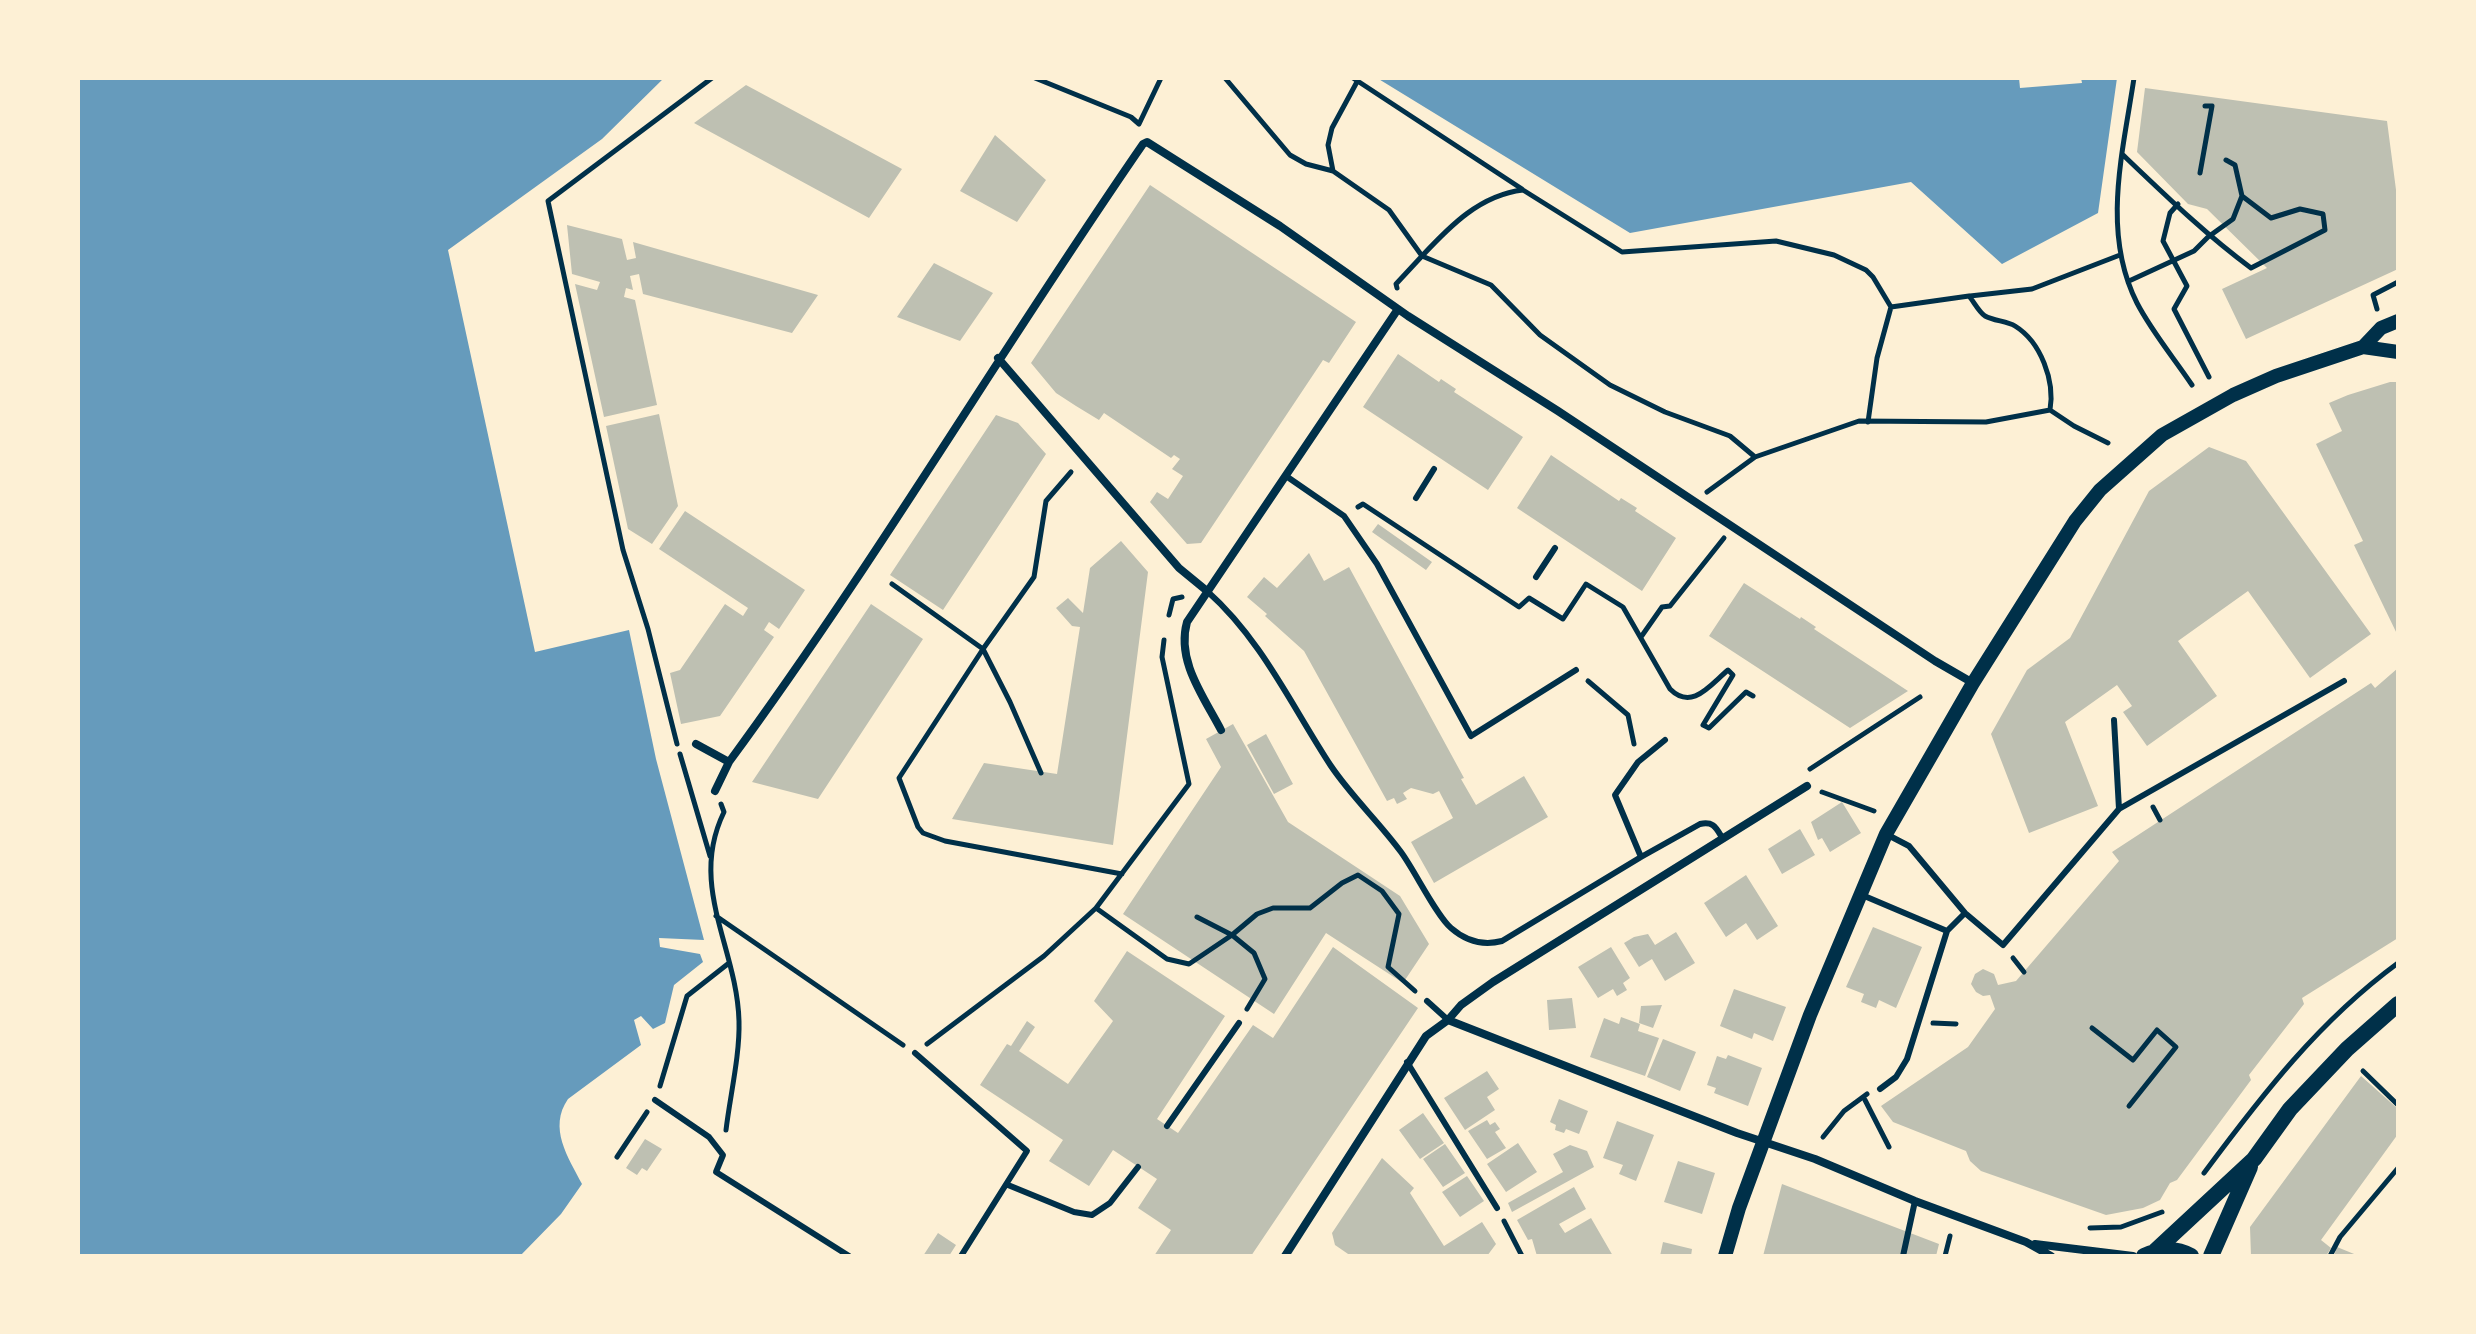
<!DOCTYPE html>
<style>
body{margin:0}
#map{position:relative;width:2476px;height:1334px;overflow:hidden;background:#fdf0d5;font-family:"Roboto Condensed",sans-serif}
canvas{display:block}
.frame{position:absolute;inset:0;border:80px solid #fdf0d5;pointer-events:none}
</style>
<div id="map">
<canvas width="2476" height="1334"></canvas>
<div class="frame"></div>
</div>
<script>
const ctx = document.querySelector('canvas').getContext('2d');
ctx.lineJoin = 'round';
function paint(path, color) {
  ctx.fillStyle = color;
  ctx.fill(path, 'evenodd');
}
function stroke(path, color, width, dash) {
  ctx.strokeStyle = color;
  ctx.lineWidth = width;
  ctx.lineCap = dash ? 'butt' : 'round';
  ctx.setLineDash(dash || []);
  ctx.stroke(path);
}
paint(new Path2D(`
 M78 78H664L602 139 448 250 535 652 629 630 656 759 704 940 659 938 660 947 700 954 703 962 674 985 665 1023 653 1029 641 1016 634 1020 641 1045 568 1099C548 1128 568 1157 582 1184L561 1214 520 1256H78Z
 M1377 78H2117L2098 213 2002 264 1911 182 1630 233Z`), '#669bbc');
paint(new Path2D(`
 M2019 78H2081L2082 83 2020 88Z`), '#fdf0d5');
paint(new Path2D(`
 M746 85 902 169 869 218 694 123Z
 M2145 88 2387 121 2398 205V269L2246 339 2222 289 2267 268 2207 209 2188 204 2137 152Z
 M995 135 1046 180 1017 222 960 191Z
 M1150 185 1356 322 1329 363 1323 360 1201 543 1187 544 1150 502 1157 492 1168 499 1183 476 1172 469 1180 459 1174 455 1171 458 1104 413 1099 420 1076 406 1056 393 1031 363Z
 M567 225 622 239 627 260 636 258 633 242 818 295 792 333 643 294 639 274 630 276 633 290 626 288 624 297 635 300 657 405 604 417 575 284 597 290 600 282 572 274Z
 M934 263 993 293 960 341 897 317Z
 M1398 354 1439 382 1441 379 1456 389 1454 392 1523 437 1488 490 1363 407Z
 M2390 382H2398V636L2354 545 2363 541 2316 444 2342 431 2329 403 2348 395Z
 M659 414 678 506 652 544 628 529 606 426Z
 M996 415 1018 423 1046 454 943 610 890 575Z
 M2209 447 2246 461 2371 634 2310 678 2248 591 2178 641 2217 696 2147 746 2123 712 2132 706 2117 685 2065 722 2098 806 2029 833 1991 734 2027 670 2070 638 2149 491Z
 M1551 455 1619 501 1621 498 1637 508 1635 511 1676 538 1642 591 1517 508Z
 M685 511 805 590 779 629 769 622 764 630 774 637 720 716 681 724 670 673 680 670 725 604 743 616 748 608 659 549Z
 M1378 524 1432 562 1426 570 1372 532Z
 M1121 541 1148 572 1113 845 952 819 984 763 1057 774 1080 627 1072 626 1056 608 1068 598 1083 613 1090 568Z
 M1309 553 1324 581 1349 567 1464 778 1461 779 1476 805 1524 776 1548 817 1434 883 1411 842 1453 818 1439 791 1433 794 1411 788 1403 793 1407 799 1397 804 1394 798 1387 801 1304 651 1265 616 1267 614 1247 597 1264 577 1277 588Z
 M1744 583 1800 619 1801 617 1816 627 1814 629 1908 691 1850 728 1709 636Z
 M871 604 923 639 818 799 752 782Z
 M2398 668V938L2302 998 2304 1004 2249 1075 2251 1080 2177 1180 2170 1183 2160 1200 2143 1208 2106 1215 1981 1171 1970 1161 1966 1151 1893 1122 1881 1106 1968 1047 1995 1009 1990 995 1983 996 1976 992 1971 984 1975 974 1983 969 1994 974 1998 985 2016 981 2119 861 2112 852 2371 683 2375 688Z
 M1233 724 1288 822 1400 896 1429 944 1403 983 1326 933 1274 1014 1123 914 1221 767 1206 739Z
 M1266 734 1293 784 1274 794 1247 745Z
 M1842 802 1861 833 1830 852 1822 838 1818 840 1811 822Z
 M1800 829 1815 855 1782 874 1768 849Z
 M1746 875 1778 926 1757 940 1746 923 1726 937 1704 903Z
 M1873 927 1922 947 1896 1008 1879 1000 1876 1008 1861 1002 1864 994 1846 987Z
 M1676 932 1695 963 1665 981 1652 959 1639 967 1624 943 1634 937 1648 934 1655 945Z
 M1333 947 1418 1008 1251 1256H1154L1171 1230 1138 1208 1157 1179 1113 1150 1089 1186 1049 1161 1063 1140 980 1085 1007 1044 1011 1046 1027 1021 1035 1027 1019 1051 1068 1084 1113 1021 1094 1001 1127 951 1225 1016 1157 1119 1178 1133 1253 1025 1273 1038Z
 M1611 947 1630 978 1623 983 1627 990 1617 996 1613 989 1598 998 1578 967Z
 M1734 989 1786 1007 1773 1041 1754 1033 1752 1039 1720 1026Z
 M1572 998 1576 1028 1549 1030 1547 1000Z
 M1662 1005 1653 1028 1639 1023 1641 1006Z
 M1621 1017 1640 1024 1638 1031 1659 1038 1645 1076 1590 1057 1604 1018 1619 1024Z
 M1663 1039 1696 1052 1680 1091 1647 1077Z
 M1728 1055 1762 1068 1748 1106 1714 1093 1716 1088 1707 1085 1717 1056 1726 1059Z
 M1487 1071 1499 1089 1487 1097 1495 1110 1465 1130 1444 1098Z
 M2361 1076 2398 1109V1134L2321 1240 2331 1248 2326 1256H2251L2250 1227Z
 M1559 1099 1588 1111 1579 1134 1566 1129 1564 1133 1555 1130 1556 1125 1550 1122Z
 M1423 1113 1444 1143 1420 1159 1399 1130Z
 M1487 1120 1490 1125 1495 1122 1500 1129 1495 1132 1506 1148 1487 1159 1468 1131Z
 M1617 1121 1654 1135 1636 1181 1619 1174 1623 1165 1603 1158Z
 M645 1139 662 1149 647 1171 642 1168 637 1175 626 1168Z
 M1518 1143 1537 1172 1506 1192 1487 1164Z
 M1445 1144 1465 1173 1443 1187 1423 1159Z
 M1570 1145 1587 1151 1594 1167 1512 1212 1508 1203 1563 1172 1553 1154Z
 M1382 1158 1414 1188 1410 1193 1444 1246 1482 1222 1496 1244 1487 1256H1351L1335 1245 1332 1233Z
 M1678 1161 1715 1173 1702 1214 1664 1202Z
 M1467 1176 1484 1201 1460 1217 1442 1192Z
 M1782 1184 1939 1244 1936 1256H1763Z
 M1574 1187 1586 1209 1559 1224 1565 1233 1591 1218 1613 1256H1537L1532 1239 1528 1240 1517 1220Z
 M938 1233 956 1245 949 1256H923Z
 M1663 1242 1692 1249 1691 1256H1660Z
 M2337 1247 2359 1256H2334Z`), '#bec0b2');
stroke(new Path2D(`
 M1035 78 1131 117 1139 124
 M1225 78 1290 155 1306 164 1333 171 1389 210 1422 256C1450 226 1480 195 1523 190L1622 252 1776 241 1834 255 1866 270 1873 277 1891 307
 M1353 78 1522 189
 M2134 78C2123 152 2101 232 2137 303 2152 332 2174 358 2192 385
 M1139 124 1161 78
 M2122 154C2164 194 2205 234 2251 268L2325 230 2323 214 2300 209 2271 218 2242 196 2235 165 2226 160
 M1333 171 1328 145 1332 128 1358 80
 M2200 173 2212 106H2205
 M2178 204 2170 213 2163 241 2187 286 2174 309 2209 377
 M2129 281 2194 251 2208 237 2233 219 2242 196
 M1397 288 1396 284 1422 256 1491 285 1540 335 1610 385 1665 412 1730 436 1755 457 1859 421 1986 422 2050 410 2074 426 2108 443
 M1970 296 2032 289 2120 255
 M2377 309 2373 295 2398 282
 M1868 422 1877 358 1891 307 1969 296C1974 302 1979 312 1985 316 1994 321 2007 321 2015 326 2041 342 2055 381 2050 410
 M1707 492 1755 457
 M1358 507 1363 504 1519 607 1529 598 1563 619 1586 584 1623 607 1670 689C1692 711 1710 685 1728 670L1733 675 1703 725 1709 728 1746 692 1753 696
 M892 584 983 649 899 778 918 827 923 833 945 841 1122 874
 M1169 615 1173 599 1182 597
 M1641 637 1662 607 1670 606 1724 538
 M1588 681 1628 715 1634 744
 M677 744 648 629 623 550 548 201 712 78
 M680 754 710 856
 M1810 769 1920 697
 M1041 773 1010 702 983 649 1034 577 1046 501 1071 472
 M1822 792 1874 811
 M721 804 724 812C688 886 737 947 739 1021 740 1055 730 1096 726 1130
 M2153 807 2160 820
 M1096 908 1167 959 1189 964 1232 935 1257 914 1273 908H1310L1342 883 1358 875 1382 891 1399 914 1388 967 1415 991
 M716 916 903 1045
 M1197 917 1232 935 1254 953 1265 979 1247 1009
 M2013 958 2024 972
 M1933 1023 1956 1024
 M2092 1028 2133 1060 2157 1030 2176 1047 2129 1106
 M927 1044 1044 956 1096 908 1189 784 1162 657 1164 640
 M2363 1071 2398 1105
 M660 1086 687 996 729 963
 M1865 1100 1889 1147
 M1823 1137 1844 1111 1867 1094
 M617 1157 647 1112
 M2204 1173C2262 1095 2319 1021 2398 963
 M1504 1221 1522 1256
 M2090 1228 2121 1227 2162 1212
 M1945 1256 1950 1236
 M2330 1256 2340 1237 2398 1168`), '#003049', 5);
stroke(new Path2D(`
 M1286 476 1344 516 1377 564 1471 736 1576 670
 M1416 498 1434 469
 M1536 577 1555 548
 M1207 591C1262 640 1291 705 1331 766 1352 797 1379 822 1401 852 1415 871 1436 915 1451 928 1467 942 1483 946 1502 941L1641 857 1700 824C1714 821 1716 828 1723 839
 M2114 720 2119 809
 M1886 834 1909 846 1965 913 2003 945 2119 809 2344 681
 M1641 857 1615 795 1638 762 1665 740
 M1862 895 1947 931
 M1427 1001 1448 1020
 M915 1053 1027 1151 961 1256
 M1407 1062 1497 1208
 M1880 1089 1896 1077 1907 1059 1947 931 1965 913
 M655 1100 709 1137 723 1155 716 1172 849 1256
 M1167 1126 1239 1023
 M1008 1185 1074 1212 1092 1215 1110 1203 1138 1167
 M1903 1256 1915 1201`), '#003049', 6);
stroke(new Path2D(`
 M998 358 1179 568 1207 591
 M1221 730C1204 697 1176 661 1187 622L1398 309
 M696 744 729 762
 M715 791 729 762C876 562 1002 348 1143 144L1147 142 1280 226 1408 316 1558 411 1935 661 1973 683
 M1448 1020 1737 1133 1815 1159 1915 1201 2026 1242 2051 1256
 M2035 1244 2133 1256
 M1285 1256 1426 1036 1448 1020 1461 1005 1493 982 1807 786`), '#003049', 8);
stroke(new Path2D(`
 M2363 347 2398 352
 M1725 1256 1739 1208 1810 1015 1886 834 1973 683 2075 521 2100 490 2162 435 2233 395 2276 376 2363 347 2381 328 2398 321`), '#003049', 14);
stroke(new Path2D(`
 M2155 1251 2254 1159 2290 1109 2347 1049 2398 1004
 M2144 1256C2159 1249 2175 1247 2191 1256
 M2211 1256 2250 1167`), '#003049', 16);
</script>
